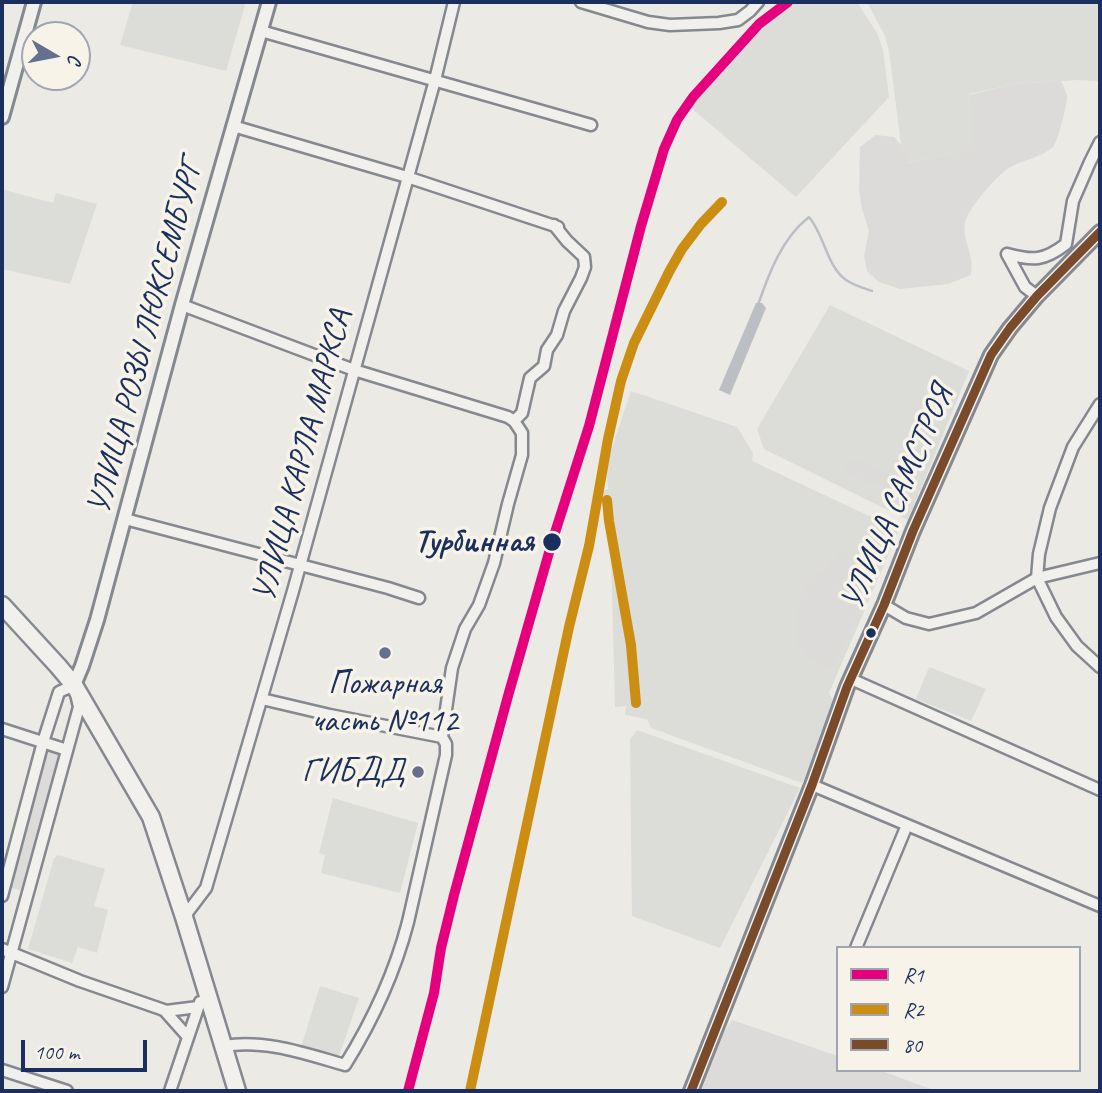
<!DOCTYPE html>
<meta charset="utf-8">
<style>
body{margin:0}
#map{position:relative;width:1102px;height:1093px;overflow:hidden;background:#ebeae5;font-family:Caveat,sans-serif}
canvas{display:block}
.frame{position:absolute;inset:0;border:4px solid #1b2f5e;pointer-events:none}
.legend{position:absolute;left:836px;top:946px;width:245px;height:126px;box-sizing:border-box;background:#f7f3e8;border:2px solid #9fa5b1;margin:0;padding:9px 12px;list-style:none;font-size:21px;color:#1b2f5e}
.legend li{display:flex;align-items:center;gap:14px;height:35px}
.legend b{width:35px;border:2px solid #9fa5b1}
.north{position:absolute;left:21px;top:21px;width:70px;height:70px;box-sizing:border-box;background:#f7f3e8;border:2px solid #9fa5b1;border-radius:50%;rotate:100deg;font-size:19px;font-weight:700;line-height:28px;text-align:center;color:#1b2f5e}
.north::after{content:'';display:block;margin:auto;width:24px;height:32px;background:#64708d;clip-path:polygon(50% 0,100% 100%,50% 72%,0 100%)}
.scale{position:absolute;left:21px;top:1040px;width:126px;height:32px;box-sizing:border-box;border:4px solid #1b2f5e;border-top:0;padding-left:9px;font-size:21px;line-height:24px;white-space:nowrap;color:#1b2f5e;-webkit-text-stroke:5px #f7f3e8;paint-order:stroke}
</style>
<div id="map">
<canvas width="1102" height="1093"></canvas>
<div class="frame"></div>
<ul class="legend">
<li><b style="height:9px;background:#e5007d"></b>R1</li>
<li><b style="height:9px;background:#cb8e13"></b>R2</li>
<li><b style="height:9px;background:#7a4b2a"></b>80</li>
</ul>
<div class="north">С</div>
<div class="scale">100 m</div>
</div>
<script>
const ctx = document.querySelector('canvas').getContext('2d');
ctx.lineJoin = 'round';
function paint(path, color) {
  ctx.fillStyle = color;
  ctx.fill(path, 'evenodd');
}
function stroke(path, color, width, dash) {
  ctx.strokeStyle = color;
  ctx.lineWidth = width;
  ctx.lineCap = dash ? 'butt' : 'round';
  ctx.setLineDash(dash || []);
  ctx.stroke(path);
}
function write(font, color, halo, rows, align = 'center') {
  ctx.font = font + ' Caveat,sans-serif';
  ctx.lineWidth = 7;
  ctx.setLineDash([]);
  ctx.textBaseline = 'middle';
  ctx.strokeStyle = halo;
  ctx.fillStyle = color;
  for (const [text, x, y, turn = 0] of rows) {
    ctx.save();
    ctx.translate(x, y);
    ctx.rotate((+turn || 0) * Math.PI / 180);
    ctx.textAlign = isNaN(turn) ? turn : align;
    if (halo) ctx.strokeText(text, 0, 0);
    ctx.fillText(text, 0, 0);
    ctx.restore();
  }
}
paint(new Path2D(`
 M133 2H246L226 71 120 45Z
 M793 2H857L877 33 883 50 889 97 796 197 690 107 749 39Z
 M867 2H1100V81L1077 80 1015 84 969 94 976 148 907 163 901 145 889 51 885 36Z
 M5 190 53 203 56 193 97 204 70 284 2 269V200Z
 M830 305 969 371 908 520 764 449 757 429Z
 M631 391 737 427 753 453 752 461 899 530 829 693 834 703 802 783 651 728 647 719 625 715 626 706 615 707 611 553 600 492 608 489 606 466Z
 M929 667 986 689 971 721 916 699Z
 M637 730 800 788 720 948 632 916 630 739Z
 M333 798 418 823 400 893 321 873 325 855 319 853Z
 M58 855 105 869 94 906 108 910 97 953 78 947 72 963 28 949 54 858Z
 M320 986 359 998 339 1056 301 1047Z`), '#dcdcd9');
paint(new Path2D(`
 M1061 81C1063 86 1066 91 1067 96 1068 103 1057 143 1053 147 1041 158 1021 160 1009 168 997 175 968 209 965 222 961 238 975 255 971 275L948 284 900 289 879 282 867 271 864 256 869 231 862 209 859 190 860 147 876 135 894 137 901 145 908 163 975 148 969 95 1015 84Z
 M849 458C862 458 881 467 889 477L885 485C869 485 857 479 845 470V463Z
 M843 550 849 553 856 571 866 577 869 588 835 665 823 667C814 661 803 654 798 644 791 631 799 591 810 580 815 575 823 572 828 567 833 561 836 555 843 550Z
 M48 747 64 753 26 892 8 887Z
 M732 1020 838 1056V1070H879L936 1091H701L724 1032Z`), '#dcdbd9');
paint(new Path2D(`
 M756 303H762L766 308 730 395 719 390Z`), '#bbbec3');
stroke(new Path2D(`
 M758 305C769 273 782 238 809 217 824 234 827 267 846 280 853 285 863 288 872 291`), '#bbbec3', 2.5);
const minor = new Path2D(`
 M581 2 648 22 670 25 719 23 738 20 750 11 758 2
 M261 31 591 125
 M233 126 407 177 558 227
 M1007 254C1033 261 1044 261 1066 244L1073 201 1090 162 1100 142
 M1007 254 1025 287 1037 296
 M182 305 354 370 508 417 514 421 522 433V455L508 504 494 563 479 605 465 629 452 668 442 737 446 744V755L408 922C395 972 373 1020 345 1065 306 1054 265 1039 224 1046
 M1100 404 1073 447 1050 508 1039 554 1037 578 1056 617 1077 646 1100 667
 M514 421 522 413 530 378 544 366 547 350 557 335 564 311 581 278 585 267 584 257 567 241 554 225
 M125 519 388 588 419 598
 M884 605 906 618 929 624 976 613 1037 578 1100 563
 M851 679 1100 790
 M262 699 330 715 442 737
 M2 729 67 750
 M812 785 1100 906
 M2 896 43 742 59 692 74 685 79 707 2 987
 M184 917 206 888 293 591 435 80 454 2
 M856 948 907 825
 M2 949 80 981 161 1009 166 1011 198 1007
 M164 1010 188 1037
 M2 1070 67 1091
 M170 1091 200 1002`);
const tertiary = new Path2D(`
 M2 117 34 2
 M74 685 82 666 97 620 182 305 269 2
 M691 1091 812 785 847 687 884 605 913 531 991 355 1010 328 1037 296 1100 232`);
const primary = new Path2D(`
 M2 605 58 666 74 685 151 817 184 917 237 1091`);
stroke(minor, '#85888f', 15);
stroke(tertiary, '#85888f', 18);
stroke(primary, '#85888f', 21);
stroke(minor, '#f1f0ec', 10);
stroke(tertiary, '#f1f0ec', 12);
stroke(primary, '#f1f0ec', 16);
stroke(new Path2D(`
 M691 1091 812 785 847 687 884 605 913 531 991 355 1010 328 1037 296 1100 232`), '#7a4b2a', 9);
stroke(new Path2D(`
 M408 1091 434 993 441 948 454 895 508 696 552 542 589 426 641 226 664 149 677 120 693 97 759 24 788 2`), '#e5007d', 10);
stroke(new Path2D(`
 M607 500 609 521 631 645 636 703
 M470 1091 569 627 589 546 608 439 621 381 634 343 669 272 682 249 701 224 722 202`), '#cb8e13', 10);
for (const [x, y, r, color] of [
 [552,542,10,"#1b2f5e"],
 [871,633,6,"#1b2f5e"],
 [385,653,7,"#64708d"],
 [418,772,7,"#64708d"]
]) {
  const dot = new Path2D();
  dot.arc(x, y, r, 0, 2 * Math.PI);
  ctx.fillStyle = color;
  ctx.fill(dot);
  stroke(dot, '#f7f3e8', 2.5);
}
write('33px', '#1b2f5e', '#f7f3e8', [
 ["УЛИЦА РОЗЫ ЛЮКСЕМБУРГ",146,337,-75],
 ["УЛИЦА КАРЛА МАРКСА",303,456,-75],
 ["УЛИЦА САМСТРОЯ",898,498,-67]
]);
write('bold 33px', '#1b2f5e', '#f7f3e8', [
 ["Турбинная",534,542]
], 'right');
write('33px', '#1b2f5e', '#f7f3e8', [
 ["Пожарная",385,684],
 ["часть №112",385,722],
 ["ГИБДД",404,772,"right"]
]);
</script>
